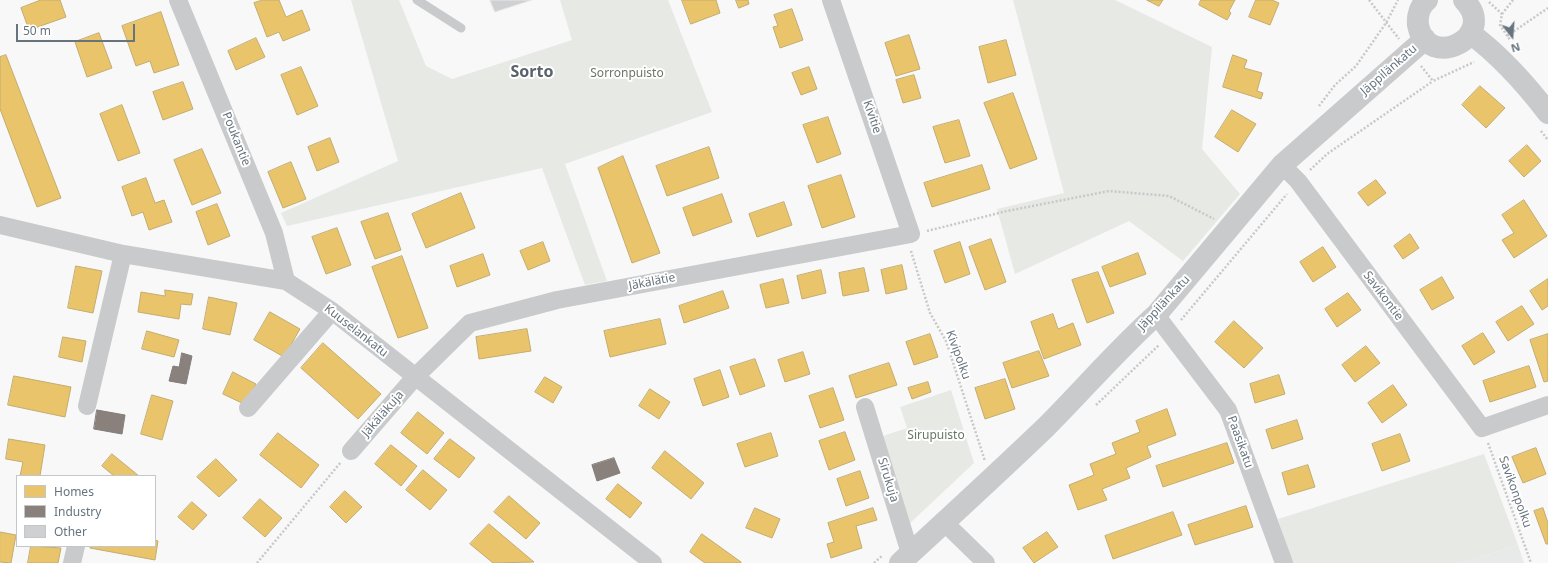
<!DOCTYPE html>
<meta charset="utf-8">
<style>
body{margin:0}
#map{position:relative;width:1548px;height:563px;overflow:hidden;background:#f8f8f8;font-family:"Noto Sans",sans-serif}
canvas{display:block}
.legend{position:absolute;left:16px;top:475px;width:140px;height:72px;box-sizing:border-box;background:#fff;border:1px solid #c2c7cb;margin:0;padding:5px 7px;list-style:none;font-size:12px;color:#67747e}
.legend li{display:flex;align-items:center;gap:8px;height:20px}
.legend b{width:20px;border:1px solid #c2c7cb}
.north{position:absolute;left:1492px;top:16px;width:40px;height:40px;-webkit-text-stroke:3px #fff;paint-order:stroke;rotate:163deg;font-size:11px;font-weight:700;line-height:16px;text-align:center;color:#67747e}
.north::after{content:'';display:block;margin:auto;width:14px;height:18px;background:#67747e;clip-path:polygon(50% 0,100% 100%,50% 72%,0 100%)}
.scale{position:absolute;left:16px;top:24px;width:119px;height:18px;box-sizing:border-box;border:2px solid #67747e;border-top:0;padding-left:5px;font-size:12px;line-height:14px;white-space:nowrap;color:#67747e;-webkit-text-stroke:3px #fff;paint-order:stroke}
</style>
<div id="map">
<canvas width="1548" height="563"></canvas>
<ul class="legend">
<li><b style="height:11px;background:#e9c46a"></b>Homes</li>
<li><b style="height:11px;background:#8a817c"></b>Industry</li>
<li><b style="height:11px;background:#ced0d1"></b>Other</li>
</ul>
<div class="north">N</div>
<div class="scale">50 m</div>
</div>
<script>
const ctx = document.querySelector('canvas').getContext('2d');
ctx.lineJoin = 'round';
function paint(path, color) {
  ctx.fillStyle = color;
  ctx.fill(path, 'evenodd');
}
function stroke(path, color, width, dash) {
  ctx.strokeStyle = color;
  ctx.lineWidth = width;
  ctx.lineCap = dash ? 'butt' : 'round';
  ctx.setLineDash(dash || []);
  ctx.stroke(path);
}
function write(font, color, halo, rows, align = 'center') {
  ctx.font = font + ' "Noto Sans",sans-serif';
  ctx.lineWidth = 4;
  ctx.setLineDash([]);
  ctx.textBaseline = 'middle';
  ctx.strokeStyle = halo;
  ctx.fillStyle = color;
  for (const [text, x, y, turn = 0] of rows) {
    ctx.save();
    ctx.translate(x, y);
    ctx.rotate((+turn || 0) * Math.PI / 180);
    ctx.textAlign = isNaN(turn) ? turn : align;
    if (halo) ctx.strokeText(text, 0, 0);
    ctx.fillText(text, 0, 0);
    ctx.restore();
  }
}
paint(new Path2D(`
 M1518 545 1524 563H1461Z`), '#e8e9e9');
paint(new Path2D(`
 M351 0H399L426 66 452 79 572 40 560 0H668L712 112 565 164 607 281 585 285 542 168 287 226 281 213 398 161Z
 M1013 0H1115L1212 47 1202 149 1240 194 1183 261 1129 221 1015 274 997 209 1064 193Z
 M951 390 974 463 908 525 880 437 907 428 900 407Z
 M1484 454 1518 545 1461 563H1292L1278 519Z`), '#e7e9e5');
const homes = new Path2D(`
 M41 0H60L66 17 29 30 21 8Z
 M263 0H279L286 17 302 10 310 30 283 41 279 32 267 37 254 3Z
 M682 0H716L720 13 691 24Z
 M736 0H748L749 4 739 8Z
 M1147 0H1163L1159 6Z
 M1201 0H1235L1229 11 1231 13 1227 20 1199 5Z
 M1256 0H1272L1279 3 1270 25 1249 17Z
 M792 9 803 40 780 48 773 27 778 26 774 15Z
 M161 12 179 65 154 73 150 61 136 66 122 26Z
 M99 33 112 68 87 77 75 42Z
 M909 35 920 69 896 76 885 43Z
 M256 38 265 57 236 70 228 51Z
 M1006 40 1016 75 988 83 979 47Z
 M6 55 61 198 37 207 0 109V57Z
 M1233 55 1247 60 1244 68 1262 73 1257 91 1263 93 1261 99 1223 87Z
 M301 67 318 106 297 115 281 75Z
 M809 67 817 89 801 95 792 73Z
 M914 75 921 98 903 103 896 80Z
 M183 82 193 109 163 120 153 92Z
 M1480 86 1505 108 1486 128 1462 105Z
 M1013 93 1037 159 1010 169 984 103Z
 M122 105 140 153 118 161 100 114Z
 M1232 110 1256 124 1238 152 1215 137Z
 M828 117 841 154 817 163 803 125Z
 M959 120 970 156 945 163 933 127Z
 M330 138 339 162 317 171 308 147Z
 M1527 145 1541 161 1524 177 1509 161Z
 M709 147 719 178 667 196 656 166Z
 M202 149 221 193 192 205 174 160Z
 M623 156 660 253 632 263 598 168Z
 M291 162 306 199 283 208 268 172Z
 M982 165 990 189 932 207 924 183Z
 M841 175 855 217 822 228 808 186Z
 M146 178 155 203 164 200 172 222 149 230 143 212 132 216 122 187Z
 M1376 180 1386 193 1368 206 1358 193Z
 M461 193 475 228 426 248 412 214Z
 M722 194 732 222 693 236 683 208Z
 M1524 200 1547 236 1514 258 1502 240 1514 233 1502 215Z
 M784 202 792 225 757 237 749 214Z
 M217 204 230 236 208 245 196 212Z
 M388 213 401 250 375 259 361 222Z
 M337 228 351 265 326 274 312 237Z
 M1410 234 1419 248 1403 259 1394 246Z
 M991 239 1006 282 985 290 969 247Z
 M543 242 550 261 528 270 520 251Z
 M960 242 970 274 945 283 934 251Z
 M1323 247 1336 267 1313 282 1300 262Z
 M1138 253 1146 274 1110 287 1102 267Z
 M483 254 490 275 457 287 450 266Z
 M402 256 428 328 398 338 372 267Z
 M902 265 907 289 886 294 881 270Z
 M76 266 102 271 93 313 68 308Z
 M864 268 869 291 843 296 839 273Z
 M821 270 826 293 802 299 797 276Z
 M1098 272 1114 313 1087 323 1072 280Z
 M1442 277 1454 298 1432 310 1420 290Z
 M783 279 789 303 766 308 760 285Z
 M1548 279V306L1542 310 1530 291Z
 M165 290 193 294 191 305 181 304 179 319 138 312 141 292 165 296Z
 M723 291 729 308 684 323 679 306Z
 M1348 293 1361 310 1337 327 1325 309Z
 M209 297 237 303 230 335 203 329Z
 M1522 306 1534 324 1508 341 1496 322Z
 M270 312 300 329 284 357 254 340Z
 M1053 314 1058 329 1073 323 1081 345 1044 359 1031 322Z
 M660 319 666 344 610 357 604 331Z
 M1234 321 1263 348 1244 368 1215 342Z
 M527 329 531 351 479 359 476 337Z
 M147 331 179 340 174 357 142 349Z
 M1483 333 1495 352 1474 365 1462 346Z
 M930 334 938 357 914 365 906 342Z
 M1548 334V381L1544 382 1530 340Z
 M63 337 86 341 82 362 59 357Z
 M323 343 381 394 358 419 301 368Z
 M1366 346 1380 363 1355 382 1342 365Z
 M1039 351 1049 376 1012 388 1003 363Z
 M803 352 810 374 785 382 778 360Z
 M755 359 765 386 740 395 730 367Z
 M889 363 897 385 856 398 849 376Z
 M1529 366 1536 387 1490 402 1483 381Z
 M720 370 729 397 703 406 694 379Z
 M233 372 256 384 246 405 223 394Z
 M1279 375 1285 394 1255 403 1250 384Z
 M14 376 71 387 65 417 8 405Z
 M545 377 562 387 553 403 535 392Z
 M1005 379 1015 409 985 419 975 388Z
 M928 382 931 392 912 399 908 388Z
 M1393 385 1407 405 1382 423 1368 403Z
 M833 388 844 420 820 428 809 396Z
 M650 389 670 402 659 419 639 406Z
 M152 395 173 401 162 440 141 434Z
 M1167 409 1176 435 1147 446 1151 457 1126 468 1130 478 1102 489 1107 500 1078 510 1069 485 1094 475 1090 464 1116 454 1112 443 1140 432 1136 421Z
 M418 412 444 433 427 454 401 433Z
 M1297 420 1303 439 1272 449 1266 430Z
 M845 432 855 460 829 470 819 441Z
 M278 433 319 465 301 488 260 455Z
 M771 433 778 456 745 467 737 444Z
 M1400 434 1410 461 1382 471 1372 444Z
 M9 439 45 445 40 476H20L23 462 6 459Z
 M450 439 475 458 459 478 434 459Z
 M1227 443 1234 463 1163 487 1156 466Z
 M391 445 417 466 401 486 375 464Z
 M1536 448 1546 474 1523 483 1512 457Z
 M665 451 704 483 691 499 652 468Z
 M112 454 139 476H114L102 466Z
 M216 459 237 480 219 497 197 477Z
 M1308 465 1315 487 1288 495 1282 473Z
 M423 470 447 490 430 510 406 490Z
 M860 471 869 498 846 506 837 479Z
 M618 484 642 503 630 518 606 499Z
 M345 491 362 507 346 523 330 507Z
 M509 496 540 523 526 539 494 512Z
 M260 499 282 518 265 537 243 518Z
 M192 502 207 515 193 530 178 517Z
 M1246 506 1253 527 1195 545 1188 525Z
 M755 508 780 519 772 538 746 528Z
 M873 508 877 520 856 526 862 548 831 558 827 544 834 542 828 523Z
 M1543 508 1548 523V544H1546L1534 511Z
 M1173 512 1182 535 1113 559 1105 536Z
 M489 524 534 562 493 563 470 544Z
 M0 532 16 535 11 563 0 562Z
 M1047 532 1058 547 1034 563 1023 548Z
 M702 534 741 562V563H705L690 552Z
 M155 540 158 541 155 560 90 548V546H155Z
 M31 546 61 548 58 563H28Z`);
paint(homes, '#e9c46a');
stroke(homes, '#c2ac70', 1);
const industry = new Path2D(`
 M182 353 192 356 186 384 169 381 173 366 179 367Z
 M97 410 125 415 122 434 94 429Z
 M614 458 620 473 597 481 592 465Z`);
paint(industry, '#8a817c');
stroke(industry, '#807d7d', 1);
const building = new Path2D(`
 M490 0H532L495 12Z`);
paint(building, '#ced0d1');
stroke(building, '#e8e8e7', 1);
stroke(new Path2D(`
 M1369 0 1399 39
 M1489 2 1502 14 1500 25 1510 40
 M1502 14 1513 0
 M1507 36 1548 8
 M1421 66 1433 81 1474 62
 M1319 106 1335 85 1356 66 1386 23 1398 0
 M1541 131 1548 140
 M1310 170 1327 154 1433 81
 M927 231 1007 211 1109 191 1169 196 1214 219
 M911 251 930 313 946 341 985 461
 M1181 320 1287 194
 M1096 405 1159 345
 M1488 443 1531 563
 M257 563 341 462
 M874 563 883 555`), '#c8c8c9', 2.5, [2, 2]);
stroke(new Path2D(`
 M417 0 461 28`), '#c9cacc', 9);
stroke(new Path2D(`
 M178 0 274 233 286 281
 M1282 165 1298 181 1482 428 1548 405
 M0 225 123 254 286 281 332 311 653 563
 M1156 315 1228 410 1284 563
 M87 406 123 254
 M865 407 910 553
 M248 408 332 311
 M351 451 415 377 470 323 557 300 911 234 831 0
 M945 523 986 563
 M72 563 76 546`), '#c9cacc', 18);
stroke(new Path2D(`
 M1427 0C1420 6 1417 16 1418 25 1427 72 1500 37 1464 0
 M1470 33C1501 56 1525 83 1548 113
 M900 563C949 518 998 473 1046 427 1083 390 1117 350 1156 315L1282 165 1425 39`), '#c9cacc', 22);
write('12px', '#67747e', '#fff', [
 ["Jäppilänkatu",1389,70,-41],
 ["Kivitie",872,117,71],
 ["Poukantie",236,139,68],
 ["Jäkälätie",652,282,-11],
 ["Savikontie",1383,296,53],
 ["Jäppilänkatu",1164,303,-47],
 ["Kuuselankatu",356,331,38],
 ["Kivipolku",958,355,70],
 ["Jäkäläkuja",383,414,-49],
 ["Paasikatu",1240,442,70],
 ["Sirukuja",888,480,73],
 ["Savikonpolku",1515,492,70]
]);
write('12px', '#697766', '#fff', [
 ["Sorronpuisto",627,74],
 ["Sirupuisto",936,436]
]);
write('bold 16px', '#59626a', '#fff', [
 ["Sorto",532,72]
]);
</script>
